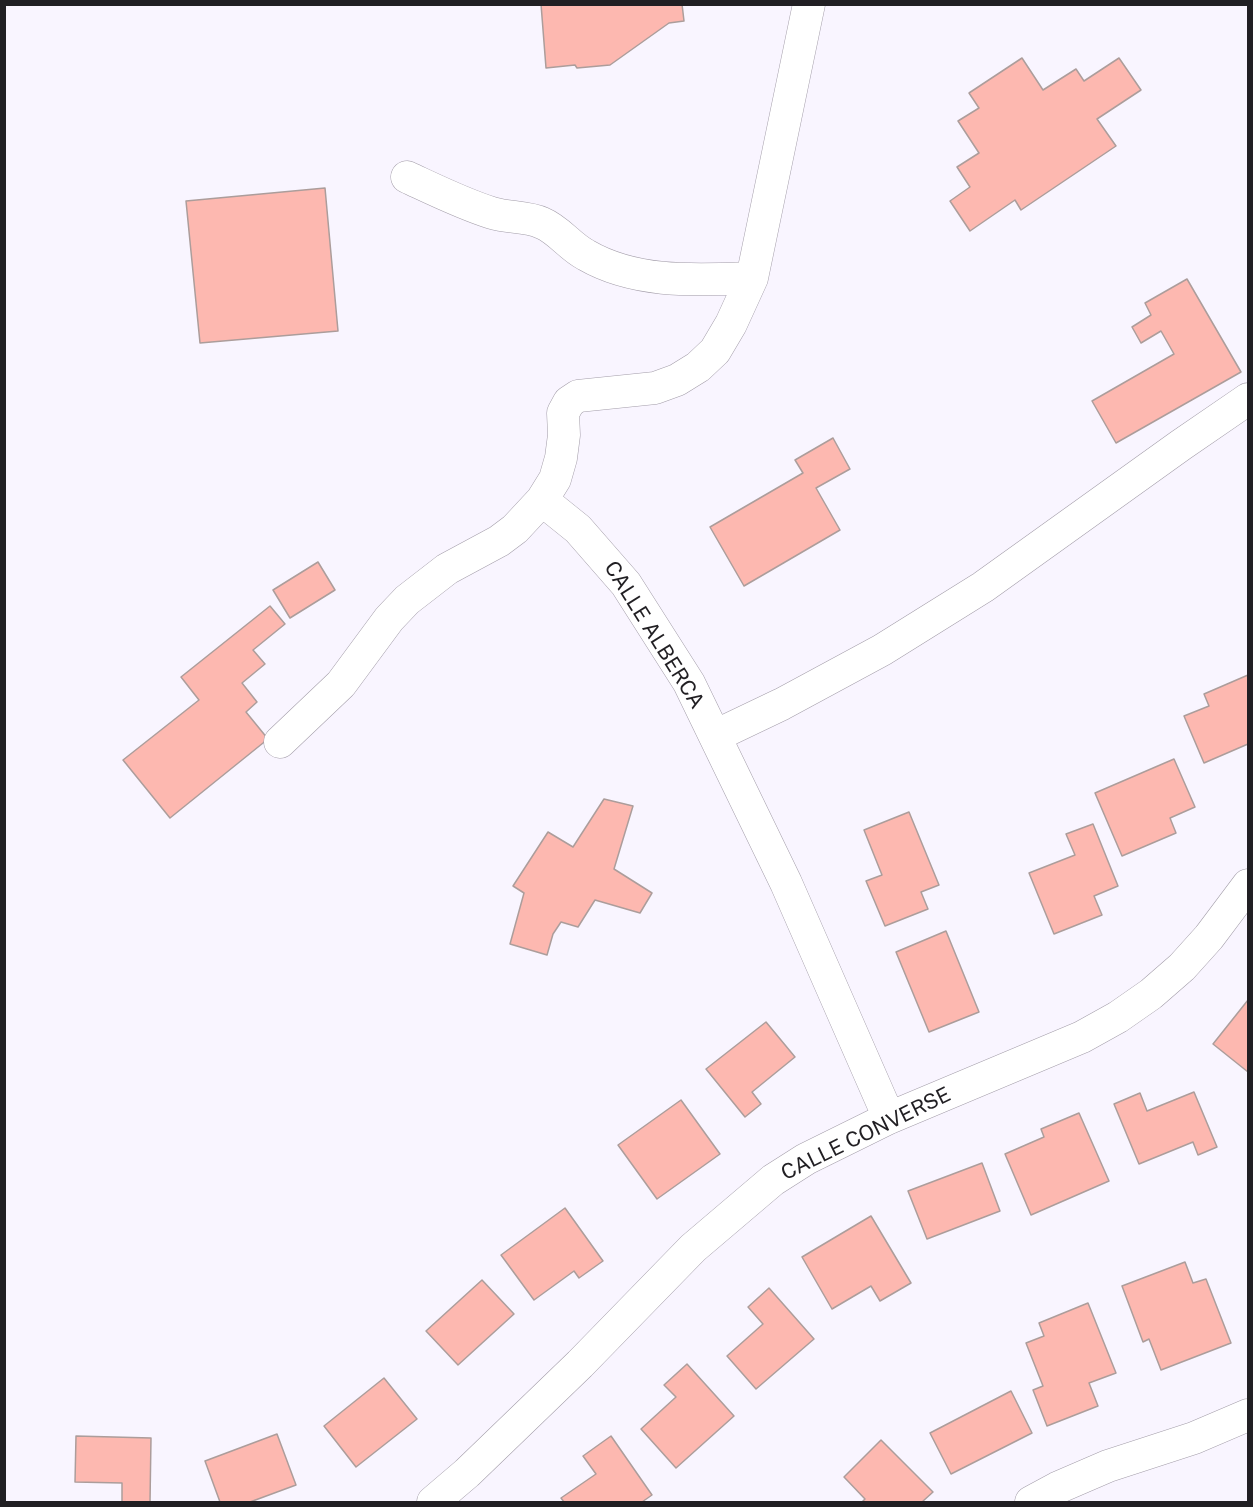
<!DOCTYPE html>
<style>
body{margin:0}
#map{position:relative;width:1253px;height:1507px;overflow:hidden;background:#f9f5ff;font-family:"Public Sans",sans-serif}
canvas{display:block}
.frame{position:absolute;inset:0;border:6px solid #211f23;pointer-events:none}
</style>
<div id="map">
<canvas width="1253" height="1507"></canvas>
<div class="frame"></div>
</div>
<script>
const ctx = document.querySelector('canvas').getContext('2d');
ctx.lineJoin = 'round';
function paint(path, color) {
  ctx.fillStyle = color;
  ctx.fill(path, 'evenodd');
}
function stroke(path, color, width, dash) {
  ctx.strokeStyle = color;
  ctx.lineWidth = width;
  ctx.lineCap = dash ? 'butt' : 'round';
  ctx.setLineDash(dash || []);
  ctx.stroke(path);
}
function write(font, color, halo, rows, align = 'center') {
  ctx.font = font + ' "Public Sans",sans-serif';
  ctx.lineWidth = 4.5;
  ctx.setLineDash([]);
  ctx.textBaseline = 'middle';
  ctx.strokeStyle = halo;
  ctx.fillStyle = color;
  for (const [text, x, y, turn = 0] of rows) {
    ctx.save();
    ctx.translate(x, y);
    ctx.rotate((+turn || 0) * Math.PI / 180);
    ctx.textAlign = isNaN(turn) ? turn : align;
    if (halo) ctx.strokeText(text, 0, 0);
    ctx.fillText(text, 0, 0);
    ctx.restore();
  }
}
const building = new Path2D(`
 M541 4H682L684 21 669 23 610 65 577 68 575 65 546 68Z
 M1022 58 1043 90 1076 69 1084 81 1119 58 1141 90 1097 119 1116 146 1021 210 1015 200 970 231 950 201 970 187 957 167 979 153 958 121 979 108 969 93Z
 M325 188 338 331 200 343 186 201Z
 M1187 279 1241 372 1116 443 1092 401 1174 354 1161 331 1141 343 1132 327 1151 315 1145 303Z
 M833 438 850 469 816 488 840 530 744 586 710 527 803 473 795 460Z
 M318 562 335 590 290 618 273 590Z
 M270 606 285 624 253 650 265 664 242 683 257 702 246 712 268 739 170 818 123 760 199 700 181 677Z
 M1248 675V744L1204 763 1184 716 1209 706 1204 694Z
 M1174 759 1195 807 1170 818 1176 833 1122 856 1095 793Z
 M604 799 633 806 614 869 652 893 640 913 595 900 578 927 561 922 553 934 547 955 510 944 524 893 513 886 548 832 573 847Z
 M909 812 939 885 921 892 928 909 885 926 866 881 882 875 864 830Z
 M1093 824 1118 886 1094 896 1102 915 1054 934 1029 873 1075 855 1066 834Z
 M946 931 979 1012 929 1032 896 952Z
 M1248 1000V1072L1213 1044Z
 M766 1022 795 1057 752 1092 761 1104 745 1117 706 1069Z
 M1194 1092 1217 1147 1198 1155 1193 1142 1139 1164 1114 1104 1140 1093 1147 1111Z
 M681 1100 720 1154 657 1199 618 1145Z
 M1079 1113 1109 1181 1031 1215 1005 1154 1044 1137 1041 1129Z
 M982 1163 1000 1211 927 1239 908 1191Z
 M565 1208 603 1261 579 1278 574 1271 534 1300 501 1255Z
 M871 1216 911 1283 880 1301 871 1286 832 1309 802 1257Z
 M1185 1262 1193 1283 1206 1279 1231 1343 1161 1370 1149 1339 1143 1342 1122 1286Z
 M482 1280 514 1314 458 1365 426 1331Z
 M769 1288 814 1339 756 1389 727 1356 763 1324 748 1307Z
 M1088 1303 1116 1373 1089 1383 1098 1406 1047 1426 1033 1390 1043 1386 1026 1343 1044 1336 1039 1323Z
 M687 1364 734 1416 676 1468 641 1429 676 1397 664 1385Z
 M384 1378 417 1419 356 1467 324 1426Z
 M1011 1391 1032 1433 951 1474 930 1433Z
 M277 1434 296 1485 250 1502H220L205 1461Z
 M76 1436 151 1438 150 1502H122V1483L75 1482Z
 M611 1436 652 1495 642 1502H564L561 1498 596 1474 583 1456Z
 M881 1440 933 1492 922 1502H862L865 1499 844 1477Z`);
paint(building, '#fdb8b0');
stroke(building, '#ac9d9b', 1.5);
const minor = new Path2D(`
 M407 177C435 190 463 204 492 213 508 218 527 216 542 223 559 230 569 246 586 255 636 284 696 280 752 278
 M542 500 578 529 626 584 689 683 786 883 889 1118
 M715 736 782 704 882 650 983 587 1181 445 1248 399
 M280 742 341 684 389 619 407 600 447 569 499 541 515 529 542 500 555 479 561 458 564 435 563 413 569 402 578 396 655 388 677 380 698 367 715 351 731 324 752 278 809 4
 M433 1502 467 1473 580 1364 693 1248 773 1180 806 1159 889 1118 1082 1037 1118 1017 1151 994 1182 967 1209 937 1248 885
 M1031 1502 1057 1488 1108 1466 1194 1438 1248 1415`);
stroke(minor, '#a39da9', 33);
stroke(minor, '#fff', 32);
write('21px', '#211f23', '#fff', [
 ["CALLE ALBERCA",654,635,58],
 ["CALLE CONVERSE",866,1134,-26]
]);
</script>
